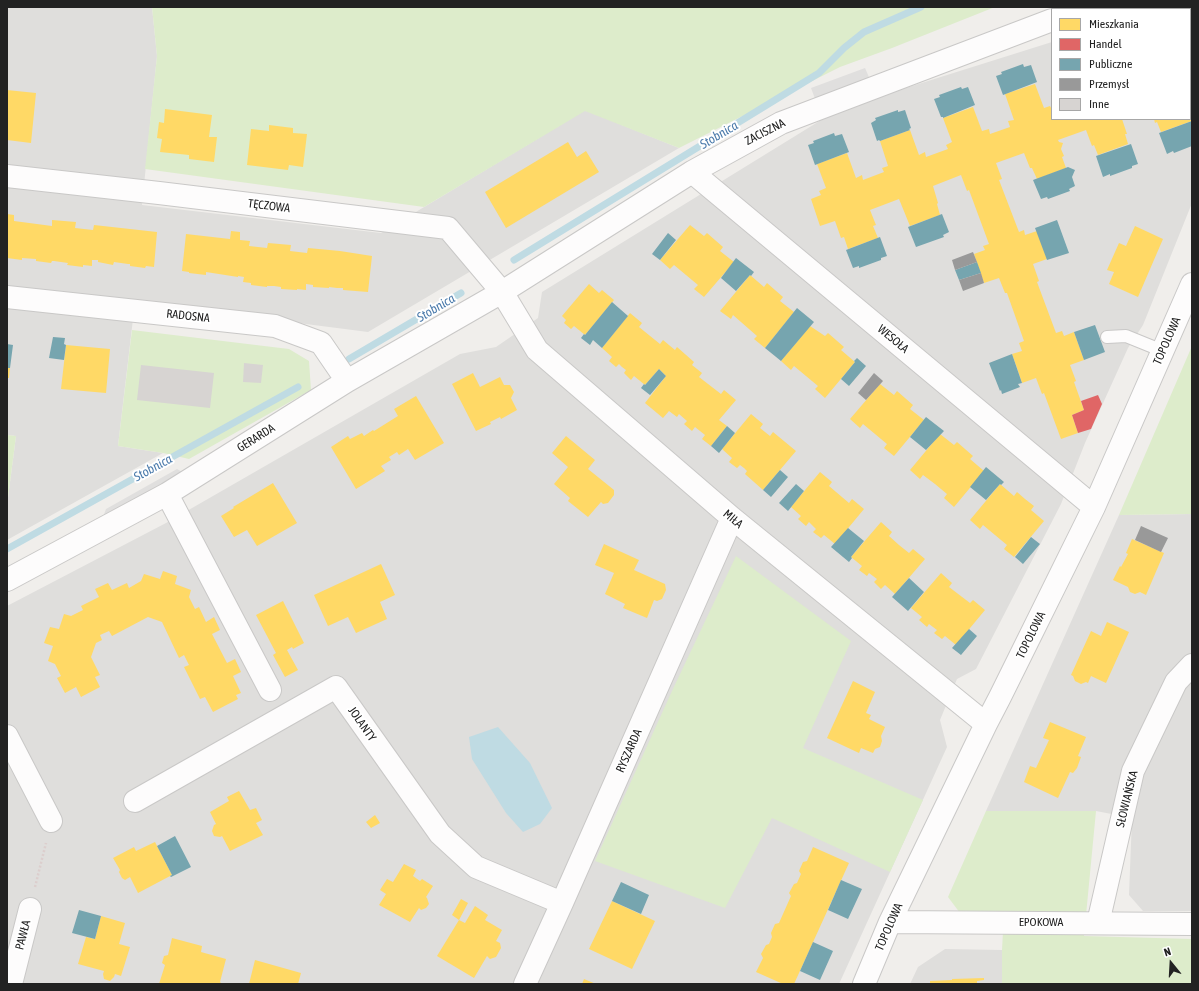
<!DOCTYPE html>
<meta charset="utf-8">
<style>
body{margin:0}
#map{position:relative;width:1199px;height:991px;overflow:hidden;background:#f0eeeb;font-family:"Asap Condensed",sans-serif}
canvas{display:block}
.frame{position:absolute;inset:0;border:8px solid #222;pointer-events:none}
.legend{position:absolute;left:1051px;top:8px;width:140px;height:112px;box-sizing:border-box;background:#fff;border:1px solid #a7a7a7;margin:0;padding:5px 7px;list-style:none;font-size:12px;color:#222}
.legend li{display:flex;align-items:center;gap:8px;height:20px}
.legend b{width:20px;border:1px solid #a7a7a7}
.north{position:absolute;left:1151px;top:943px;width:40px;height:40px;-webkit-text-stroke:3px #fff;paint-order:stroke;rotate:342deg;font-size:11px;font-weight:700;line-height:16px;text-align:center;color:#222}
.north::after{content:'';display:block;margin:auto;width:14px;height:18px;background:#222;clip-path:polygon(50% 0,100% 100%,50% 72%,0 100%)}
</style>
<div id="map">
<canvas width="1199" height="991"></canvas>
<div class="frame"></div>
<ul class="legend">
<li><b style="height:11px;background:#ffd966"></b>Mieszkania</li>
<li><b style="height:11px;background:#e06666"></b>Handel</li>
<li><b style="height:11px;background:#76a5af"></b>Publiczne</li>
<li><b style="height:11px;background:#999"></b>Przemysł</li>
<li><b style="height:11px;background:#d7d4d2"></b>Inne</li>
</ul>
<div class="north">N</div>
</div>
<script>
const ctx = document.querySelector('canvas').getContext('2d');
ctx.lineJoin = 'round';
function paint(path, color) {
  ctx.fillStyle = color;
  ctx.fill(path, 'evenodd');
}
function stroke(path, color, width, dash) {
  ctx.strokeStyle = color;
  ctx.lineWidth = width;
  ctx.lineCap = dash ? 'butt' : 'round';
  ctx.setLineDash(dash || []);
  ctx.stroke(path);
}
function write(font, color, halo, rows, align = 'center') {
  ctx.font = font + ' "Asap Condensed",sans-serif';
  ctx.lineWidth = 4;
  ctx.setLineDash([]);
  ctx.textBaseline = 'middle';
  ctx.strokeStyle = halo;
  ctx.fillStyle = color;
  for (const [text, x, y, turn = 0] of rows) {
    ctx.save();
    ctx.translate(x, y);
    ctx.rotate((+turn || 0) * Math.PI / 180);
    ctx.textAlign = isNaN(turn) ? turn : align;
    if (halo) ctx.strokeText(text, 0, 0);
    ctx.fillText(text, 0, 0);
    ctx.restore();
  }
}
paint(new Path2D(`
 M7 7H152L157 56 142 205 381 233 585 110 679 148 368 332 135 302 118 446 163 453 7 540V505L16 436 7 435Z
 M1122 7H1192V203L1143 325 1128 348 1085 443 1061 504 976 669 957 679 940 720 947 747 839 984H7V606L166 523 460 354 496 347 538 318 542 292 839 109 1052 42V119H1190V9H1120Z
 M1192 514V911H1143L1129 895 1132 818 1096 811H986L1119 515Z
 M945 949 1002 950V984H910L918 967Z`), '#dfdedc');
paint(new Path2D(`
 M152 7H995L892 48 840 67 679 148 585 111 424 207 145 169 157 56Z
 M132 330 289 349 309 361 311 390 189 459 163 453 118 446Z
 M1192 346V514L1119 515Z
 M7 435 16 436 7 505Z
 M736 556 851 641 803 748 923 800 890 872 772 818 725 908 595 861 672 691Z
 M986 811H1096L1084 936 1192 939V984H1002V950L1004 913H960L948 897Z`), '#ddeccb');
paint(new Path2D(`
 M865 68 872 84 817 104 811 88Z
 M177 469 188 475 100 525 106 509Z`), '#e0dfde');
paint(new Path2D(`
 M498 727 530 763 552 808 540 824 523 832 506 813 472 759 469 737Z`), '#bfdbe3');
paint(new Path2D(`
 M1158 7H1192V30L1191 27 1190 28V9H1158Z
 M1190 66 1192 71V94H1190Z
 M1035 84 1044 108 1050 106 1052 110V119H1122L1127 134H1125L1128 144 1098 155 1094 145 1092 146 1086 130 1058 140 1059 142 1063 143 1061 149 1064 156 1062 157 1066 168 1037 179 1032 168H1030L1024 153 996 163 1002 179 999 180 1019 232 1024 230 1025 235 1037 231 1047 259 1033 264 1039 281 1037 282 1056 333 1062 331 1064 336 1074 332 1084 360 1070 365 1076 381 1074 382 1084 410 1072 415 1078 433 1061 439 1044 393 1042 394 1036 378 1022 383 1017 368 1012 354 1022 351 1019 343 1024 341 1007 293H1005L999 278 984 283 974 254 985 250 983 246 989 244 969 190 967 191 961 175 933 186 938 203 937 204 940 215 910 226 899 199 870 210 876 225 873 226 878 238 848 249 844 237 841 238 835 221 820 226 811 199 821 195 819 191 826 188 817 164 847 153 856 178 862 175 863 180 884 172 882 168 888 166 880 141 910 130 919 155 925 152 926 157 948 149 946 145 952 142 943 118 973 107 982 131 989 129 990 134 1010 127 1008 121 1014 120 1005 94Z
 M7 90 36 93 31 143 7 140Z
 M165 109 212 115 209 137H217L214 162 189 159V155L160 152 162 139 157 138 159 122 164 123Z
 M1190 111 1192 116V121L1161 132 1157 122 1155 123 1154 119H1190Z
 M269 125 293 128V133L307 134 303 167 289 165 288 170 247 165 251 129 269 131Z
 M568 142 577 157 586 151 599 172 506 228 485 192Z
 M7 214 14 215V221L52 226V220L76 222 75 228 93 230 94 225 157 232 154 267 146 266 145 268 130 266V264H128L114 262 113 265 98 262V260H92V266L83 265V267L67 265 68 263 54 261H52L51 263 36 261V259L22 258V260L7 258Z
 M690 225 704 236 707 233 723 247 720 251 734 262 704 297 694 289 698 285 674 265 670 269 660 260Z
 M1135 226 1163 239 1138 297 1109 284 1114 272 1107 270 1119 243 1126 246Z
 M231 231 240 232V240L250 241 249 246 267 248 268 243 291 245 290 251 307 253 308 248 340 251 372 256 368 292 343 290V288H337L329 287V288L313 287V285L306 284V290L297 289V290L281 289V287L274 286H267V287L251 285V283L243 282 244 277 238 276V277L206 272V275L189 273V272L182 271 186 234 230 239Z
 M750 275 764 287 767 283 783 297 780 301 794 312 765 348 754 339 757 336 733 315 731 319 720 311Z
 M589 284 599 293 602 290 614 300 585 335 574 326 571 329 564 323 566 320 562 316Z
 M630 313 642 323 639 327 660 344 663 340 675 350 677 347 694 362 692 365 702 373 699 377 721 394 724 390 736 400 719 420 727 426 711 446 702 439 705 435 695 427 692 431 684 424 687 421 679 414 677 417 669 411 663 418 645 403 666 376 659 369 645 385 634 376 631 380 624 373 626 370 622 367 619 364 616 367 609 361 612 357 602 348Z
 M810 326 825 336 828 333 844 347 841 350 855 362 825 398 815 389 818 386 794 366 791 370 781 361Z
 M66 345 110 349 106 393 61 389Z
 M7 368H10L9 378H7Z
 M473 373 480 387 500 377 504 385H510L514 392 511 398 517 410 501 419 500 417 490 422 491 424 476 431 452 384Z
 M880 384 894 395 897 391 913 405 910 409 924 420 894 456 884 448 887 444 863 424 860 428 850 419Z
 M416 396 444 443 415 460 408 449 399 455 397 452 389 457 391 460 381 466 385 471 356 489 331 447 348 436 350 439 362 433 364 436 373 430 374 431 398 416 394 409Z
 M751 414 763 424 760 428 770 436 773 432 796 451 763 490 745 474 747 471 744 468 740 465 737 468 729 462 732 458 722 449Z
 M940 434 954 445 957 442 973 456 970 459 984 471 954 507 944 498 947 494 935 484 923 475 920 479 910 470Z
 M566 436 595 460 588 469 614 490V495L608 503 603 504 601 502 588 517 568 501 570 498 554 484 568 467 552 453Z
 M820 472 832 482 829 486 849 503 852 499 864 509 835 544 824 535 821 538 813 532 816 529 809 522 806 526 798 519 801 516 791 507Z
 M273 483 297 523 257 546 247 530 234 537 221 516 234 508 233 507Z
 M1000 484 1014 496 1017 492 1025 499 1034 506 1031 510 1044 521 1014 557 1004 549 1007 545 983 525 980 529 970 520Z
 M881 522 892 532 889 536 899 545 909 553 913 549 925 559 895 594 885 585 881 589 874 582 877 579 869 573 867 576 859 570 862 566 851 557Z
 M1132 539 1164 553 1146 595 1140 592 1135 594 1130 592 1128 587 1113 580 1120 566 1121 567 1128 554 1126 553Z
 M604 544 639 560 634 570 665 584 666 590 662 599 657 601 654 600 647 618 623 608 625 604 605 594 614 573 595 565Z
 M381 564 395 595 380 602 387 619 356 633 348 617 328 626 314 595Z
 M163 571 177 576 175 584 191 590 189 597 195 609 199 607 206 622 214 617 220 630 212 634 227 663 235 659 241 672 233 676 241 693 236 695 238 699 213 712 205 697 200 699 184 667 189 665 184 655 179 658 162 622 148 617 112 636 109 631 100 635 102 640 96 643 91 657 100 675 95 677 100 687 81 697 76 687 65 693 57 678 61 676 55 664 48 661 53 646 44 643 50 627 59 629 64 614 71 616 83 610 81 606 99 597 95 589 108 583 112 590 127 583 129 588 141 581 144 574 160 579Z
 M941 573 952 583 949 587 970 603 973 600 985 610 956 645 945 636 942 639 934 633 937 630 929 624 927 627 919 620 922 617 911 608Z
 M283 601 304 643 293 649 292 647 287 650 298 670 285 677 273 655 276 653 256 615Z
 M1107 622 1129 632 1106 683 1091 676 1088 683 1086 682 1081 684 1075 681 1073 676 1071 675 1091 631 1101 636Z
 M853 681 875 692 866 713 871 715 869 719 885 727 881 736 882 741 880 747 875 749 873 753 861 748 859 753 827 738Z
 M1050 722 1086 737 1078 756 1081 757 1077 768 1073 773 1070 772 1058 798 1024 782 1030 766 1036 768 1049 740 1043 738Z
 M239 791 250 810 256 808 262 820 256 823 263 835 230 851 222 836 220 837 214 836 212 831 214 825 216 824 210 812 229 801 227 797Z
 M375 815 380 823 371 828 366 822Z
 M155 842 172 875 138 893 130 877 125 880 122 878 119 872 120 870 113 858 134 847 136 851Z
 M813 847 849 863 794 984H783L756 972 763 958 761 954 766 945 769 944 772 937 771 933 775 924 779 923 791 896 789 893 794 884 797 883 801 874 799 871 803 862 807 861Z
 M404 864 416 870 413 876 420 881 422 879 433 886 426 897 427 898 429 904 426 908 421 910 419 908 410 922 379 905 386 894 380 890 387 879 393 882Z
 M461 899 468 903 459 920 452 915Z
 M612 901 655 921 632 969 589 949Z
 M475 906 488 915 485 920 502 930 496 941 500 943 501 948 496 957 490 959 487 956 474 978 437 956 459 920 465 923Z
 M101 916 125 923 119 944 130 947 121 976 115 974 114 977 110 981 104 979 103 974 104 971 78 964 86 937 95 939Z
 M172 938 202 946 201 952 226 959 220 982 222 984H159L165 965 162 963 164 956 168 955Z
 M255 960 301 973 298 984H249Z
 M984 978V980L977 981V984H930V981L952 980V979Z
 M584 979 596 984H582Z`), '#ffd966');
paint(new Path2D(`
 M1098 395 1102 404 1091 429 1078 433 1072 415 1084 410 1081 401Z`), '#e06666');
paint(new Path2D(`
 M1023 64 1024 67 1031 65 1037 82 1003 95 996 76 1002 74 1001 72Z
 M961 87 962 89 968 87 975 105 943 118V117H941L934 99 940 97 939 95Z
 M898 110V112L905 110 911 128 909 129 910 130 880 141 879 140 877 141 871 123 876 120 875 118Z
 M1192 121V146L1174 153 1173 151 1167 154 1159 133Z
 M834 133 835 136 842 134 849 152 815 165 808 145 814 143 813 141Z
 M1131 144 1138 164 1132 166V168L1110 176V174L1103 177 1096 156Z
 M1068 167 1075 170 1072 177 1075 186 1069 189 1070 191 1048 199 1047 197 1041 199 1033 180Z
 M942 214 949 232 943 235 944 237 916 247 908 227Z
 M1057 220 1069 253 1047 260 1035 228Z
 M668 233 676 240 660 260 652 254Z
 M880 237 887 256 881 258V260L859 268V266L853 268 846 250Z
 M736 258 754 272 751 276 750 275 736 291 721 278Z
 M977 262 981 273 959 280 955 270Z
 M612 302 628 316 602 348 593 340 590 345 581 338 584 334 585 335Z
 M797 308 814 322 781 361 765 348Z
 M1095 325 1105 352 1084 360 1074 332Z
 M53 337 65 338 64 344 66 345 64 360 49 358Z
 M7 344 13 345 10 368H7Z
 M1012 354 1022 383 1018 384 1020 387 1002 394 1001 390 1000 391 989 363Z
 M857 358 866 366 849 386 841 379 855 362 854 361Z
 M659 369 666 376 650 395 641 388 644 384 645 385Z
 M926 417 944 431 926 450 910 437Z
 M727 426 735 433 719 453 711 446Z
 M986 467 1004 482 1001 485 1000 484 986 500 970 487Z
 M780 470 788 477 771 497 763 490Z
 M796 484 804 491 788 511 779 503Z
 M848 528 864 541 851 557 852 558 849 562 831 547Z
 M1031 537 1040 544 1023 564 1015 557Z
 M909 578 924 592 908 611 892 597Z
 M969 629 977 636 961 655 952 648Z
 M175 836 191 867 171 877 170 876 172 875 157 846Z
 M841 880 862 889 848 919 828 910Z
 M621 882 649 895 641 914 612 901Z
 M79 910 101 916 95 939 72 933Z
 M813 942 833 951 820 980 800 971Z`), '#76a5af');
paint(new Path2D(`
 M973 252 977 262 955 270 952 260Z
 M981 273 984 283 963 291 959 280Z
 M874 373 883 381 866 400 858 393Z
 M1141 526 1168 538 1161 552 1135 540Z`), '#999');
stroke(new Path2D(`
 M514 260 819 73 844 48 864 32 921 7
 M349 359 461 293
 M7 549 298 387`), '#bfdbe3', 7);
paint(new Path2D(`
 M244 363 263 365 261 383 243 382Z
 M141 365 214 373 210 408 137 400Z`), '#d7d4d2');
const lane = new Path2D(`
 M1107 337 1126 336 1163 351`);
const street = new Path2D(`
 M1082 9 1085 7
 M692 172 1094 507
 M7 176 159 193 448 228 502 292 537 350 732 518 986 724
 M7 297 275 326 321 343 347 381
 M167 494 270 690
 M7 580 167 494 347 381 502 292 692 172 781 123 1052 20
 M7 736 51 821
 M135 801 336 687 440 834 476 867 562 903
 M890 922 1192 924
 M1098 923 1133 771 1176 682 1192 665
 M11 984 30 909
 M525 984 562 903 732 518
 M864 984 890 922 986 724 1000 697 1094 507 1192 284`);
stroke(lane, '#c9c8c7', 14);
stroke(street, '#c9c8c7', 24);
stroke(new Path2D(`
 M35 887 46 843`), '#dccecd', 2.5, [2, 2]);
stroke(lane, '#fdfcfc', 12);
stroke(street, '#fdfcfc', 22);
write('12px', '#222', '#fff', [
 ["ZACISZNA",765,132,-27],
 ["TĘCZOWA",269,206,7],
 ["RADOSNA",188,316,6],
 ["WESOŁA",893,339,40],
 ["TOPOLOWA",1167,341,-66],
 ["GERARDA",256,438,-32],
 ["MIŁA",733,519,40],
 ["TOPOLOWA",1031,635,-64],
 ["JOLANTY",362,724,55],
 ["RYSZARDA",629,751,-66],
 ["SŁOWIAŃSKA",1127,799,-76],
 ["EPOKOWA",1041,922],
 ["TOPOLOWA",889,927,-66],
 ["PAWŁA",23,935,-76]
]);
write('italic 13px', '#4a7aab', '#fff', [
 ["Stobnica",719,135,-31],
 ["Stobnica",436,308,-31],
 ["Stobnica",153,468,-29]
]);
</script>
